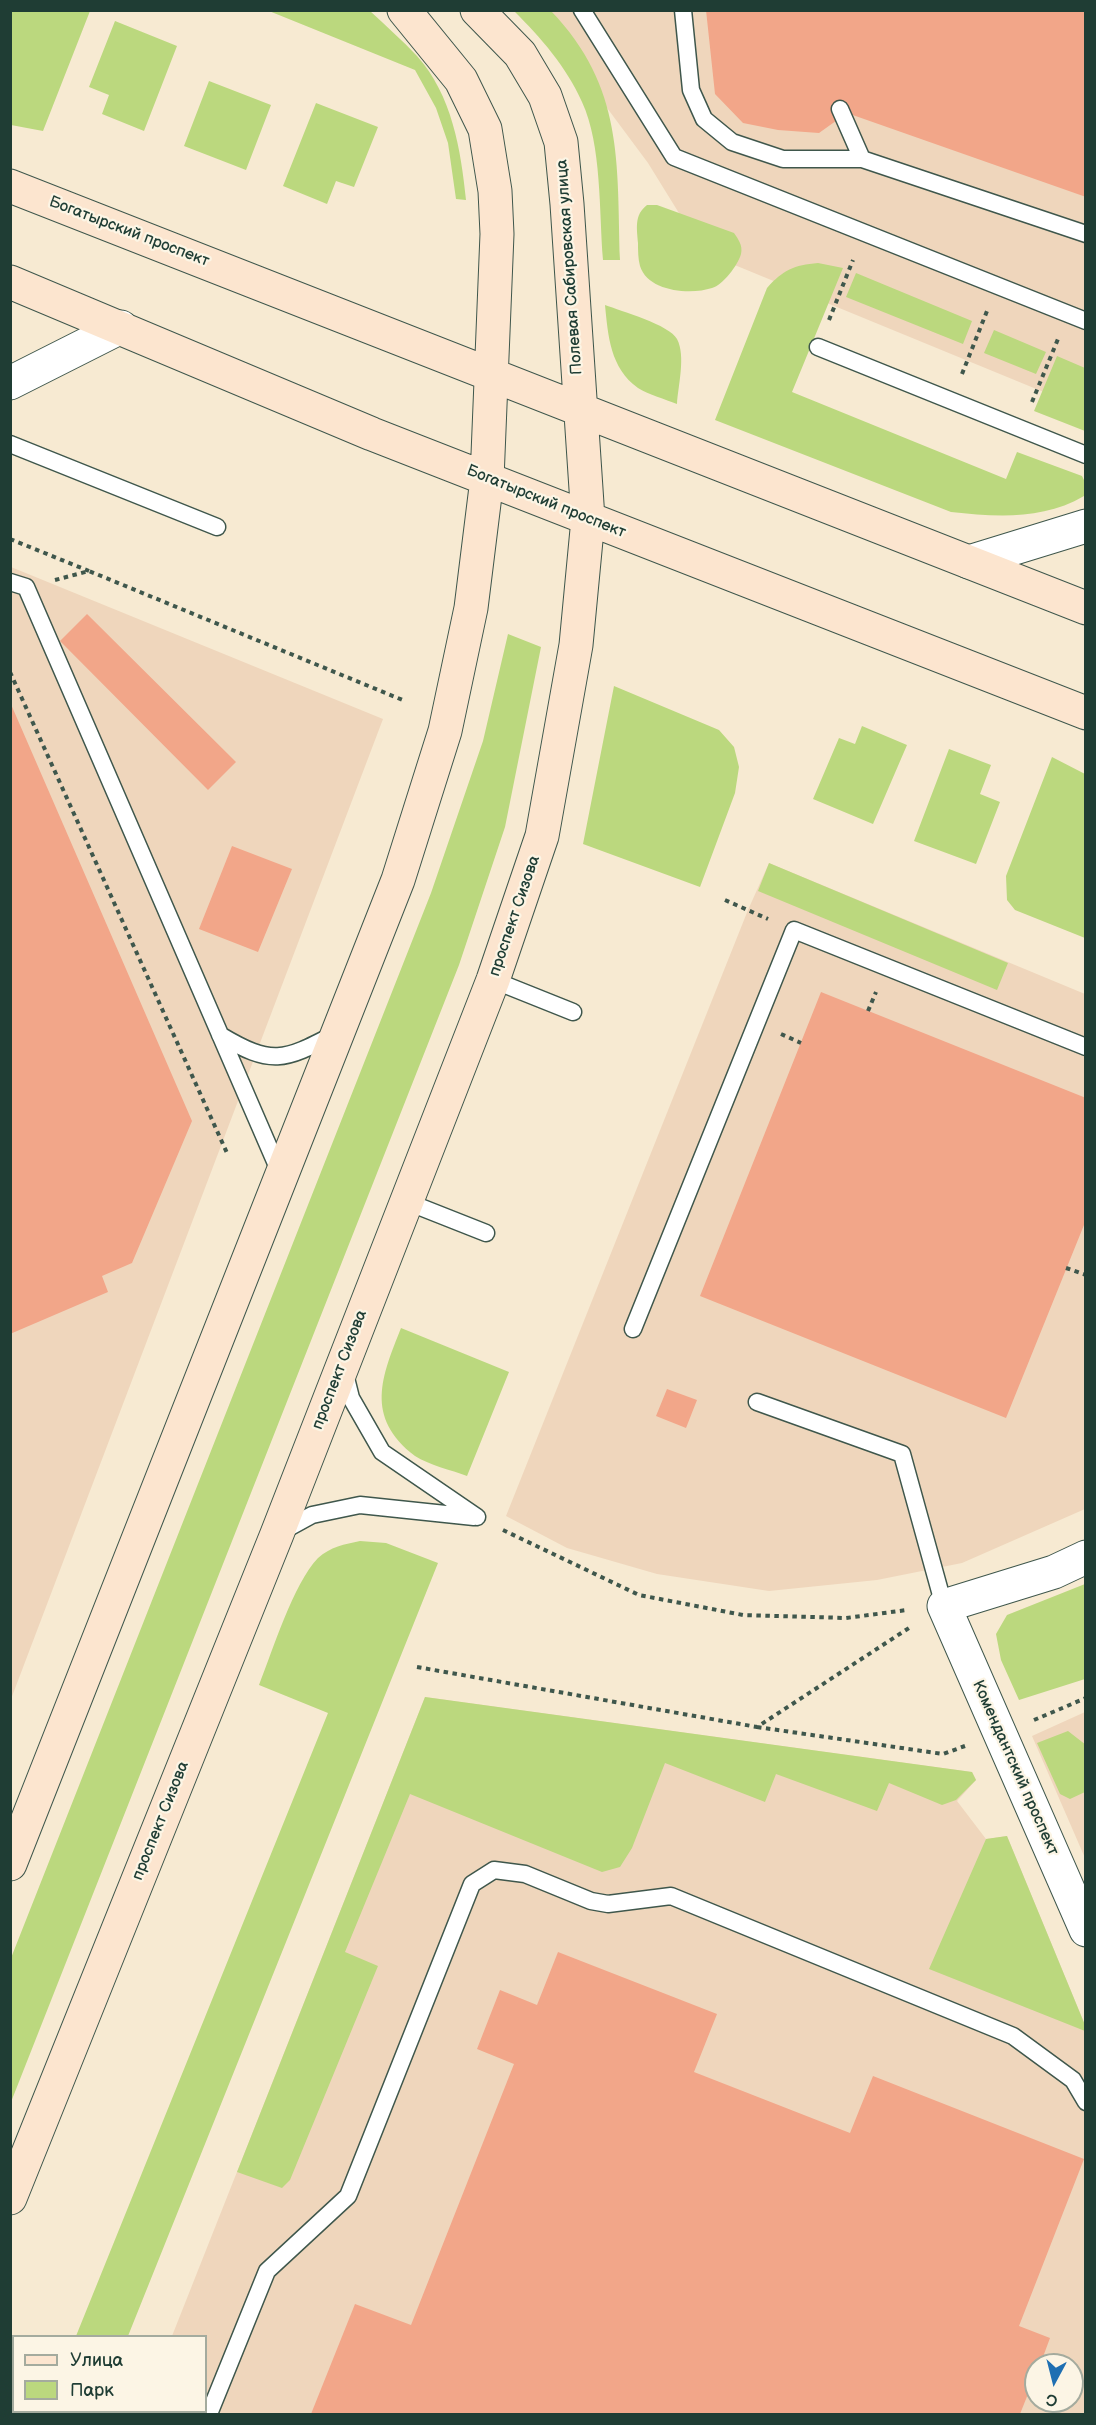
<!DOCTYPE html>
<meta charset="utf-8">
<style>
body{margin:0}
#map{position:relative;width:1096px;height:2425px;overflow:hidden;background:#f7ead2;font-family:"Balsamiq Sans",sans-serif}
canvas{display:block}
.frame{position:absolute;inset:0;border:12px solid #1f3d34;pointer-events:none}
.legend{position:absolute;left:12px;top:2335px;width:195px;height:78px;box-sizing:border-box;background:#fcf5e5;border:2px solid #a4ab9e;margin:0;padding:8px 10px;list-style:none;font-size:18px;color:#1f3d34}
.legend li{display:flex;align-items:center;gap:12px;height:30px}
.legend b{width:30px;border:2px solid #a4ab9e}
.north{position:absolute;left:1024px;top:2353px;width:60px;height:60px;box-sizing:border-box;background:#fcf5e5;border:2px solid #a4ab9e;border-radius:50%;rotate:187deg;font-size:16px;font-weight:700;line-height:24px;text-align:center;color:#1f3d34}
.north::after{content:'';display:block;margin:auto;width:21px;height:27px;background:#1f6fb2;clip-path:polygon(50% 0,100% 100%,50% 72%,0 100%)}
</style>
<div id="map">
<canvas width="1096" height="2425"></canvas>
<div class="frame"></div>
<ul class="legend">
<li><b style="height:8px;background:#fce5cf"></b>Улица</li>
<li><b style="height:16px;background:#bbd87e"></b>Парк</li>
</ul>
<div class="north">С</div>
</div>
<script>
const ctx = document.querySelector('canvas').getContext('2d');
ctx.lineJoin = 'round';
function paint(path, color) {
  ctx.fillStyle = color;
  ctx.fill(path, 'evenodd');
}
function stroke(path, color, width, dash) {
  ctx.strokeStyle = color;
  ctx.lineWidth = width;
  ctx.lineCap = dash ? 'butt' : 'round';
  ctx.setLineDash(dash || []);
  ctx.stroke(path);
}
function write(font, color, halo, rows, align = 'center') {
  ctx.font = font + ' "Balsamiq Sans",sans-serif';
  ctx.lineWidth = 4.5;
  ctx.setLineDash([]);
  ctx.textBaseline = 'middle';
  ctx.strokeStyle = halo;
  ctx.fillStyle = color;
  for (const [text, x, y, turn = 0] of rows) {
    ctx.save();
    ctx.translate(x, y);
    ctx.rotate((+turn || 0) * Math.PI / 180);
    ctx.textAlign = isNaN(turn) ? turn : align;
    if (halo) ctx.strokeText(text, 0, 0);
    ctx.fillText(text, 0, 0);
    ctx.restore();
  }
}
paint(new Path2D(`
 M535 11H1085V409L703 252 648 163Z
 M11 567 383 719 11 1699Z
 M769 863 1085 994V1509L962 1563 877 1580 769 1591 657 1574 567 1548 506 1516 748 910Z
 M425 1697 972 1772 976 1780 957 1801 986 1839 1007 1836 1085 2025V2414H142L143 2412H206V2336H172ZM1036 2365H1072V2401H1036Z
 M1085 1712V1858L1032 1736Z`), '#efd6bc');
paint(new Path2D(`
 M10 11H90L43 131 11 125Z
 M269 11H370C386 26 402 40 417 56 452 95 461 150 466 200L456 199 448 143 436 108 415 70Z
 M514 11H551C624 87 617 162 620 260H603C599 212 602 145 582 102 566 66 541 38 514 11Z
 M115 21 177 46 144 131 102 114 109 95 89 87Z
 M209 81 271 105 246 170 184 146Z
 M316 103 378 127 354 187 336 181 327 204 283 186Z
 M647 205H657L734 233C738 239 743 245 741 254 738 265 723 285 712 288 691 295 648 292 640 266 638 259 638 250 638 243 637 228 634 215 647 205Z
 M818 263 843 268 792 392 1006 479 1017 452 1082 476 1085 482 1084 496C1043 520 997 517 951 512L715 420 767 288C783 270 794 265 818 263Z
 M856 273 972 321 963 344 846 297Z
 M605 305C621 311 670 325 677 339 686 356 678 386 677 404 665 399 649 395 638 388 610 368 608 335 605 305Z
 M994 330 1046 352 1036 374 984 353Z
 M1057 356 1085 368V431L1034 411Z
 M508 634 541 647 505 827 459 965 11 2102V1958L431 893 483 741Z
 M614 686 719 730 734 747 739 767 735 793 700 887 583 844Z
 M862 726 907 745 873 824 813 799 839 738 855 744Z
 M949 749 991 765 980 794 1000 802 976 864 914 841Z
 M1052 757 1085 774V938L1015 910 1007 900 1006 876Z
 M769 863 1008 963 997 990 758 891Z
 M401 1328 509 1372 467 1476C451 1470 429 1465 415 1456 364 1417 382 1376 401 1328Z
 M360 1541 386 1543 438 1563 128 2336H76L328 1713 259 1685C273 1650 293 1584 318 1558 330 1547 345 1544 360 1541Z
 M1085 1584V1679L1019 1700 1001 1660 996 1634 1007 1615Z
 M425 1697 972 1772 976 1780 956 1800 942 1805 889 1783 877 1811 776 1774 765 1802 665 1763 632 1848 620 1867 602 1872 410 1794 345 1952 378 1966 290 2180 282 2188 237 2172Z
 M1068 1731 1086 1745 1085 1792 1070 1799 1060 1794 1037 1743Z
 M1007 1836 1085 2025V2031L929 1969 986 1839Z
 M46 2412H98L96 2414H44Z`), '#bbd87e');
paint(new Path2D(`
 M706 10H1086V197L847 113 819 133 778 130 743 123 715 94Z
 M87 614 236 762 208 790 60 641Z
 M10 702 192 1121 132 1263 102 1276 108 1292 10 1334Z
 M232 846 292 869 258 952 199 929Z
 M821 992 1086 1098V1220L1006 1418 700 1296Z
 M667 1389 697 1400 686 1428 656 1416Z
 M558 1952 717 2014 694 2072 850 2133 873 2076 1084 2159 1019 2326 1050 2338 1040 2365H1036V2374L1020 2414H311L355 2304 411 2325 514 2064 477 2049 500 1990 537 2005Z`), '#f2a689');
const lane = new Path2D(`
 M582 10 674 157 1086 321
 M683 10 691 90 704 119 732 142 783 159H862L1086 234
 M840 109 862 159
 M818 347 1086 455
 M10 444 217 527
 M10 582 26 587 281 1175
 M493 980 573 1012
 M220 1035C272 1066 283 1061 335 1034
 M405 1201 486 1233
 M633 1329 794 930 1086 1047
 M345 1374 351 1398 382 1452 477 1517
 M757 1402 902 1454 944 1606
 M281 1532 312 1515 360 1505 474 1517
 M209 2414 267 2271 348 2196 472 1884 494 1870 525 1874 591 1901 608 1904 671 1896 1013 2036 1073 2080 1086 2102`);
const street = new Path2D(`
 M10 383 121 327
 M969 562 1086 526
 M1086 1557 1054 1572 944 1606 1086 1930`);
const secondary = new Path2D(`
 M10 186 1086 608
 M10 282 372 434 1086 713
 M10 1864 398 880 445 731 471 608 487 479 497 234 495 191 485 129 461 80 404 10
 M10 2198 277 1534 493 980 542 836 576 645 588 519 567 204 561 142 545 96 520 54 477 10`);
stroke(lane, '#3f574c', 19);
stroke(street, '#3f574c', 35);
stroke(secondary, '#3f574c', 35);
stroke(new Path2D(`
 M829 320 853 260
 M962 374 987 311
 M1032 402 1058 339
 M10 539 89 571
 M55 580 89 571 405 701
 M10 672 227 1153
 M725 900 768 919
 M868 1011 876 992
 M781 1034 801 1043
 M1066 1268 1086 1275
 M503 1530 639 1595 743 1615 846 1618 907 1610
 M417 1667 757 1727 912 1626
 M1034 1720 1086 1698
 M757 1727 943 1754 965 1746`), '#3f574c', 4, [4.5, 4.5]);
stroke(lane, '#fff', 16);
stroke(street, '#fff', 33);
stroke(secondary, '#fce5cf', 33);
write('16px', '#1f3d34', '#fcf5e5', [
 ["Богатырский проспект",129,232,21],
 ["Полевая Сабировская улица",570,267,-94],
 ["Богатырский проспект",546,502,22],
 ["проспект Сизова",515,916,-71],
 ["проспект Сизова",340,1370,-69],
 ["Комендантский проспект",1015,1768,66],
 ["проспект Сизова",161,1821,-68]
]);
</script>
